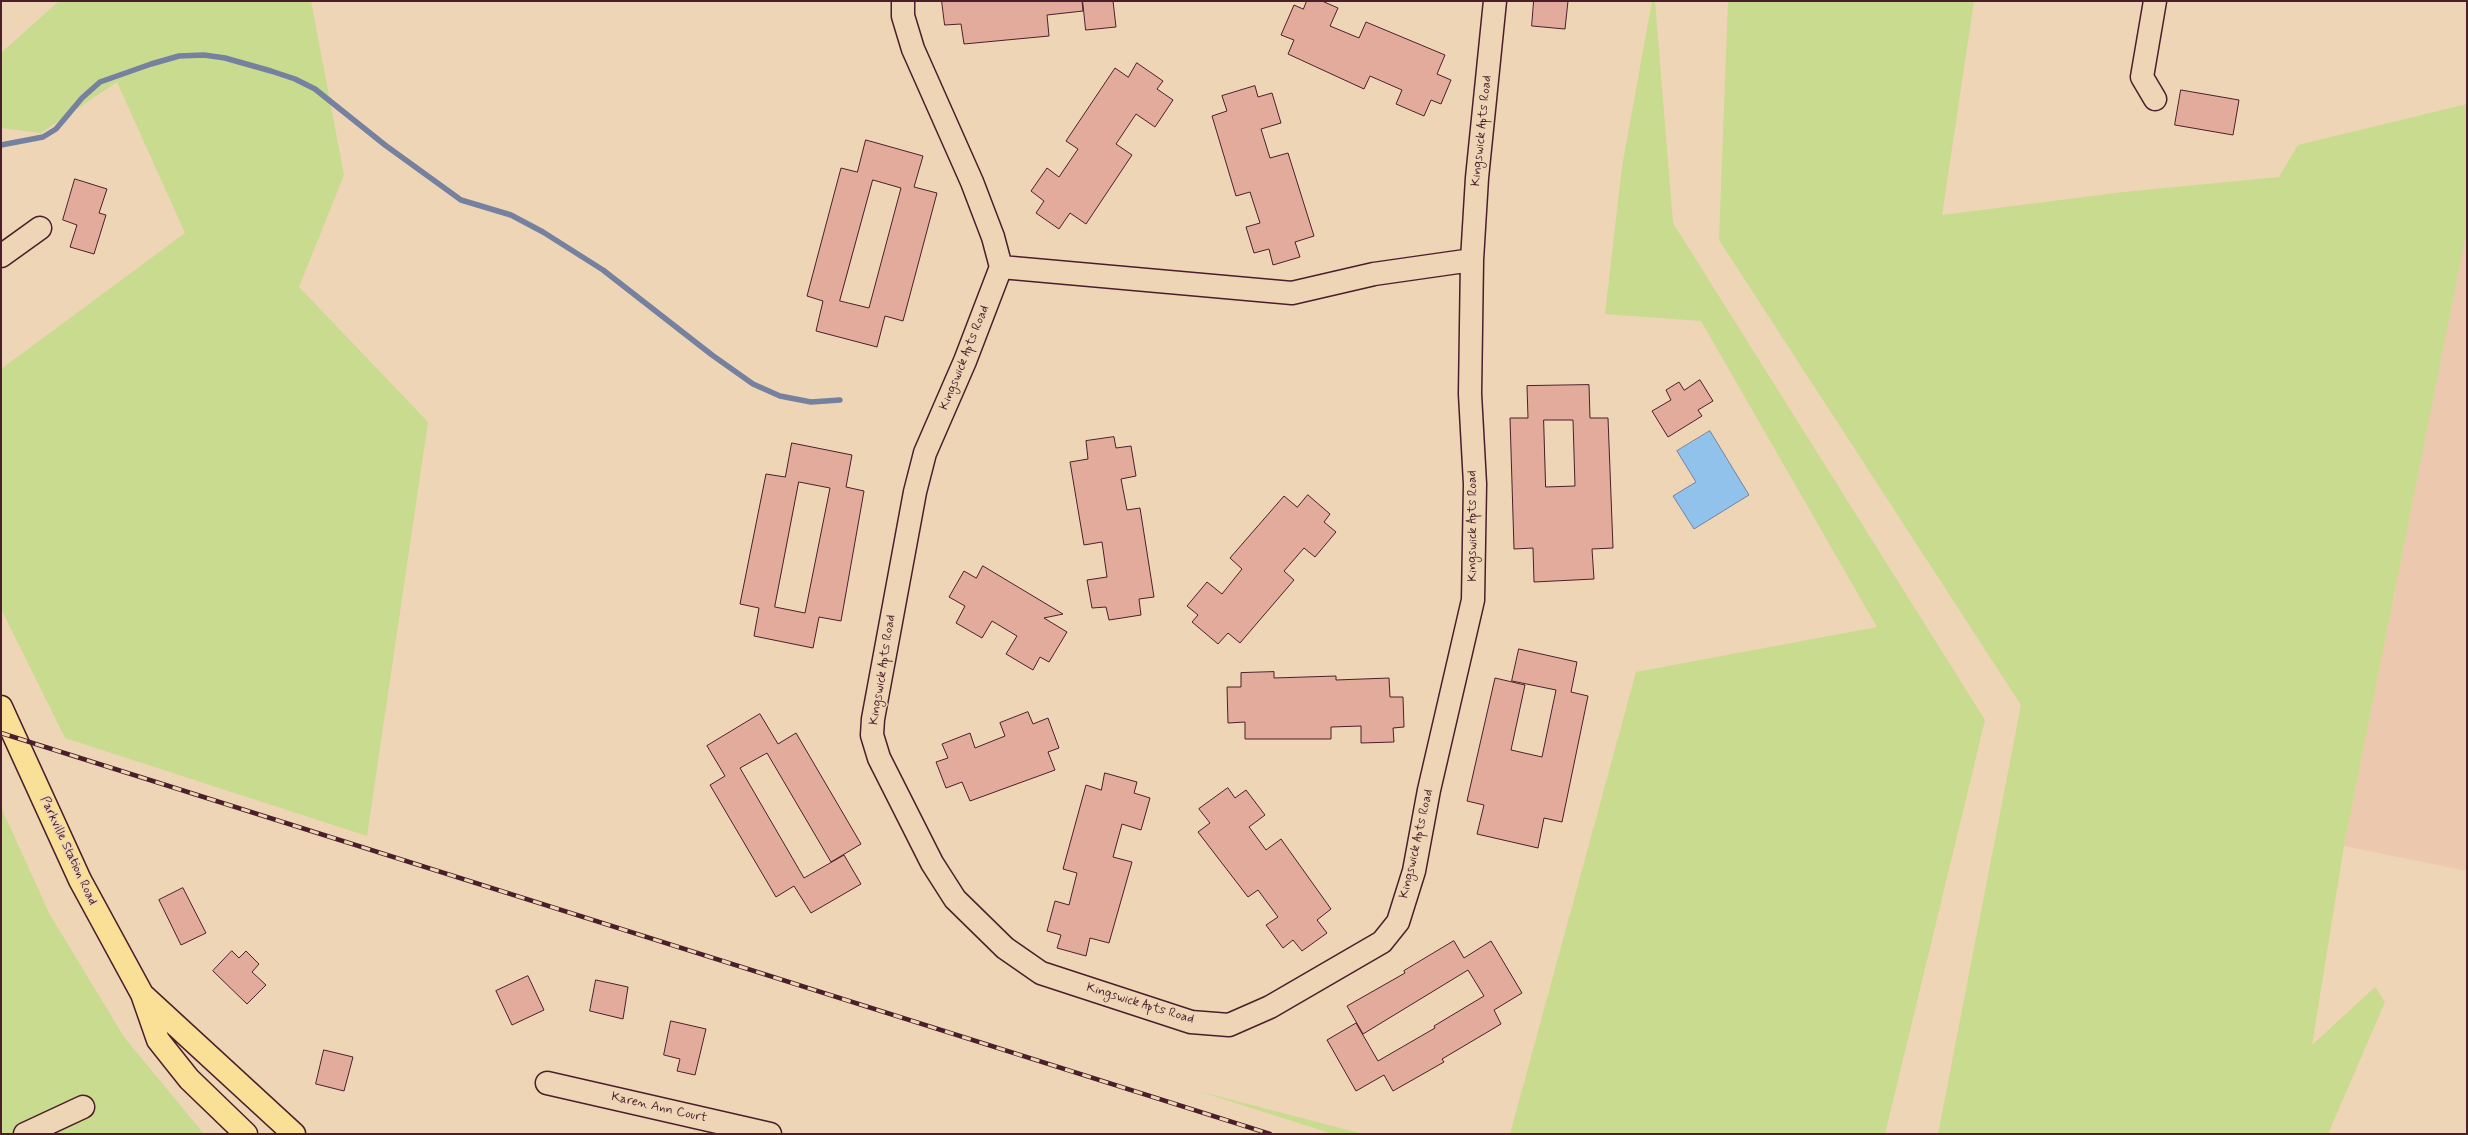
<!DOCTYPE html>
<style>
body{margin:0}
#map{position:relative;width:2468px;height:1135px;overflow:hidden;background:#eed5b6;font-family:Mynerve,sans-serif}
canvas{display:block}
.frame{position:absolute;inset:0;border:2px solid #4a1f2b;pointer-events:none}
</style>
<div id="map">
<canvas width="2468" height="1135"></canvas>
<div class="frame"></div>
</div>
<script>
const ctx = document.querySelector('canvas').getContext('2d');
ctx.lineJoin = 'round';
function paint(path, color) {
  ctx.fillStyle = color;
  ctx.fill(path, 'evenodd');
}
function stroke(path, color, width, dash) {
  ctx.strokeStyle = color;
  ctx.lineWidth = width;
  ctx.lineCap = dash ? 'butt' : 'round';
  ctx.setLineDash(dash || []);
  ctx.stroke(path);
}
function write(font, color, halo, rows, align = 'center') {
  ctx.font = font + ' Mynerve,sans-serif';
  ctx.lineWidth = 3;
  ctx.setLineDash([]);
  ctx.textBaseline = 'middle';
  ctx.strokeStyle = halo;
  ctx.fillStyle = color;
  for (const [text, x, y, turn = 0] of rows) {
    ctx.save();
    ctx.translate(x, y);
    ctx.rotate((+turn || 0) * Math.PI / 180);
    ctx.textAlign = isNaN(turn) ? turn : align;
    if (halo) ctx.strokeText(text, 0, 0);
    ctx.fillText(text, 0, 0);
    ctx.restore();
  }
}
paint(new Path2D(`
 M2467 229V871L2344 846Z`), '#ebc8ae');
paint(new Path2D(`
 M59 1H311L344 175 299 287 428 422 367 836 65 738 1 609V369L185 233 117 82 41 133 1 128V53Z
 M1652 1H1655L1673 223 1985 720 1885 1134H1510L1636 672 1877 627 1701 321 1605 314 1622 167Z
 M1728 1H1974L1942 215 2124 192 2279 177 2298 145 2467 104V229L2344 846 2312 1045 2375 987 2385 1002 2328 1134H1938L2021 705 1719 240Z
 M1 807 49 913 124 1037 204 1134H1Z
 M1198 1091 1363 1134H1333Z`), '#c8db8f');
const water = new Path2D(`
 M1710 431 1749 495 1694 529 1673 496 1696 482 1677 451Z`);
paint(water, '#91c2ec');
stroke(water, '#75819f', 1);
stroke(new Path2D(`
 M1 145 43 137 56 129 82 98 100 82 151 64 179 56 204 55 225 58 271 71 295 79 315 89 385 145 461 200 511 215 543 232 603 270 712 355 753 384 780 396 811 402 840 400`), '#75819f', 5.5);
const building = new Path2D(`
 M942 1H1082L1083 11 1047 15 1049 36 964 44 961 24 945 25Z
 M1083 1H1113L1116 27 1086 30Z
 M1307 1H1322L1338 8 1330 26 1359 38 1366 22 1445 55 1437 74 1451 80 1441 104 1431 100 1424 116 1396 104 1402 90 1370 76 1364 89 1288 54 1294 40 1281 35 1294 5 1303 9Z
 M1534 1H1568L1565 29 1532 26Z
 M1137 63 1163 81 1157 89 1173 100 1155 127 1136 114 1116 144 1132 155 1086 224 1070 213 1059 229 1036 213 1044 201 1031 191 1047 168 1059 177 1078 149 1066 141 1115 68 1128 77Z
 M1255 86 1258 97 1272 93 1281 123 1261 129 1270 158 1288 153 1314 236 1295 242 1300 257 1273 265 1269 249 1254 253 1246 227 1260 223 1250 192 1236 196 1212 116 1227 111 1222 96Z
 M2181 90 2239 100 2233 135 2175 125Z
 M866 140 923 156 914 187 937 193 903 321 885 316 877 347 816 331 823 301 807 296 841 168 857 172ZM873 180 901 188 869 308 840 301Z
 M75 179 107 189 99 213 106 215 94 254 70 247 77 225 63 220Z
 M1700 380 1713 401 1698 410 1702 416 1668 437 1652 411 1671 400 1666 390 1679 382 1684 390Z
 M1589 385 1590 418H1608L1613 548 1592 549 1594 579 1534 582 1533 548 1514 549 1510 418H1528L1527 386ZM1544 420H1573L1575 486 1546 487Z
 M1114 437 1116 448 1131 446 1136 476 1121 479 1127 510 1140 508 1154 597 1139 599 1141 615 1109 620 1106 607 1092 608 1087 580 1107 577 1102 542 1084 545 1070 462 1088 459 1086 441Z
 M792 443 852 455 846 487 864 491 841 621 819 617 813 648 754 636 759 608 740 604 766 474 785 477ZM799 482 830 488 805 613 775 607Z
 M1308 495 1330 514 1324 522 1336 532 1315 557 1304 548 1284 571 1294 580 1240 643 1228 633 1218 644 1192 622 1198 615 1187 606 1207 582 1222 594 1242 569 1230 558 1284 496 1297 507Z
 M983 566 1063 614 1044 618 1067 632 1049 662 1040 657 1033 670 1006 654 1017 636 992 621 982 638 956 623 965 606 949 597 964 571 976 578Z
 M1519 649 1577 662 1571 692 1588 696 1562 822 1544 818 1538 848 1477 834 1484 805 1467 801 1495 678 1525 685 1511 750 1542 757 1556 690 1512 681Z
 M1274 672V678L1336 676V680L1389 678 1390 697H1403L1404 727 1393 728 1394 742 1361 743V726L1331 727V739H1245V722L1228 723 1227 687H1241V673Z
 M1028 712 1033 724 1048 718 1059 748 1048 752 1055 770 970 801 962 782 946 788 936 762 948 758 942 744 970 733 975 748 1005 736 1000 723Z
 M760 714 778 744 796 733 861 844 831 862 767 753 740 768 804 878 844 855 861 884 811 913 794 886 776 897 710 785 725 776 707 746Z
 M1105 773 1137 782 1134 793 1150 798 1141 830 1122 824 1113 857 1132 862 1109 943 1090 938 1086 956 1057 948 1061 935 1047 931 1055 901 1069 905 1077 873 1063 869 1086 785 1101 790Z
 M1228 788 1235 798 1246 790 1265 815 1249 827 1266 850 1281 839 1331 909 1317 920 1327 933 1302 951 1293 940 1283 948 1266 925 1278 917 1258 890 1248 897 1198 832 1210 823 1199 809Z
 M183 888 206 933 181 945 159 900Z
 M1454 941 1464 958 1491 941 1522 993 1494 1010 1501 1024 1442 1059 1444 1062 1393 1091 1384 1075 1356 1091 1327 1040 1356 1023 1378 1061 1435 1028 1434 1026 1484 996 1468 970 1363 1034 1347 1006 1405 973 1404 971Z
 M232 951 239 958 246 951 259 964 252 972 266 985 247 1004 213 971Z
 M528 976 544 1010 512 1025 496 991Z
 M596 980 628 987 623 1019 590 1011Z
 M671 1021 706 1029 695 1075 677 1071 680 1059 664 1055Z
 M324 1050 353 1057 344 1091 316 1084Z`);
paint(building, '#e3ab9c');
stroke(building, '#4a1f2b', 1);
const minor = new Path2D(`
 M903 1V16L913 49 972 182 993 237 1001 267 965 361 925 453 915 492 873 719 872 735 879 758 932 863 955 899 1005 948 1041 973 1191 1022 1229 1025 1270 1007 1382 942 1398 922 1414 871 1429 790 1473 600 1475 484 1470 394 1472 260 1477 178 1495 1
 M2155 99 2142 77 2155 1
 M1 256 40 228
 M1001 267 1292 293 1374 274 1472 260
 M547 1083 770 1134
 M25 1134 83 1107`);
const major = new Path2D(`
 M1 707 80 880 142 994 158 1040 189 1079 246 1134
 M144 996 294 1134`);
stroke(minor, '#4a1f2b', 25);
stroke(major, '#4a1f2b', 25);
stroke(minor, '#eed5b6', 22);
stroke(major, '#fadf96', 22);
const rail = new Path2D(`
 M1 733 1270 1134`);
stroke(rail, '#4a1f2b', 4.5);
stroke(rail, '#eed5b6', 3, [9]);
write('13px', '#4a1f2b', '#eed5b6', [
 ["Kingswick Apts Road",1482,131,-84],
 ["Kingswick Apts Road",965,358,-68],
 ["Kingswick Apts Road",1473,526,-90],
 ["Kingswick Apts Road",883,670,-81],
 ["Kingswick Apts Road",1417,844,-77],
 ["Parkville Station Road",68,851,65],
 ["Kingswick Apts Road",1140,1004,17],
 ["Karen Ann Court",659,1108,13]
]);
</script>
